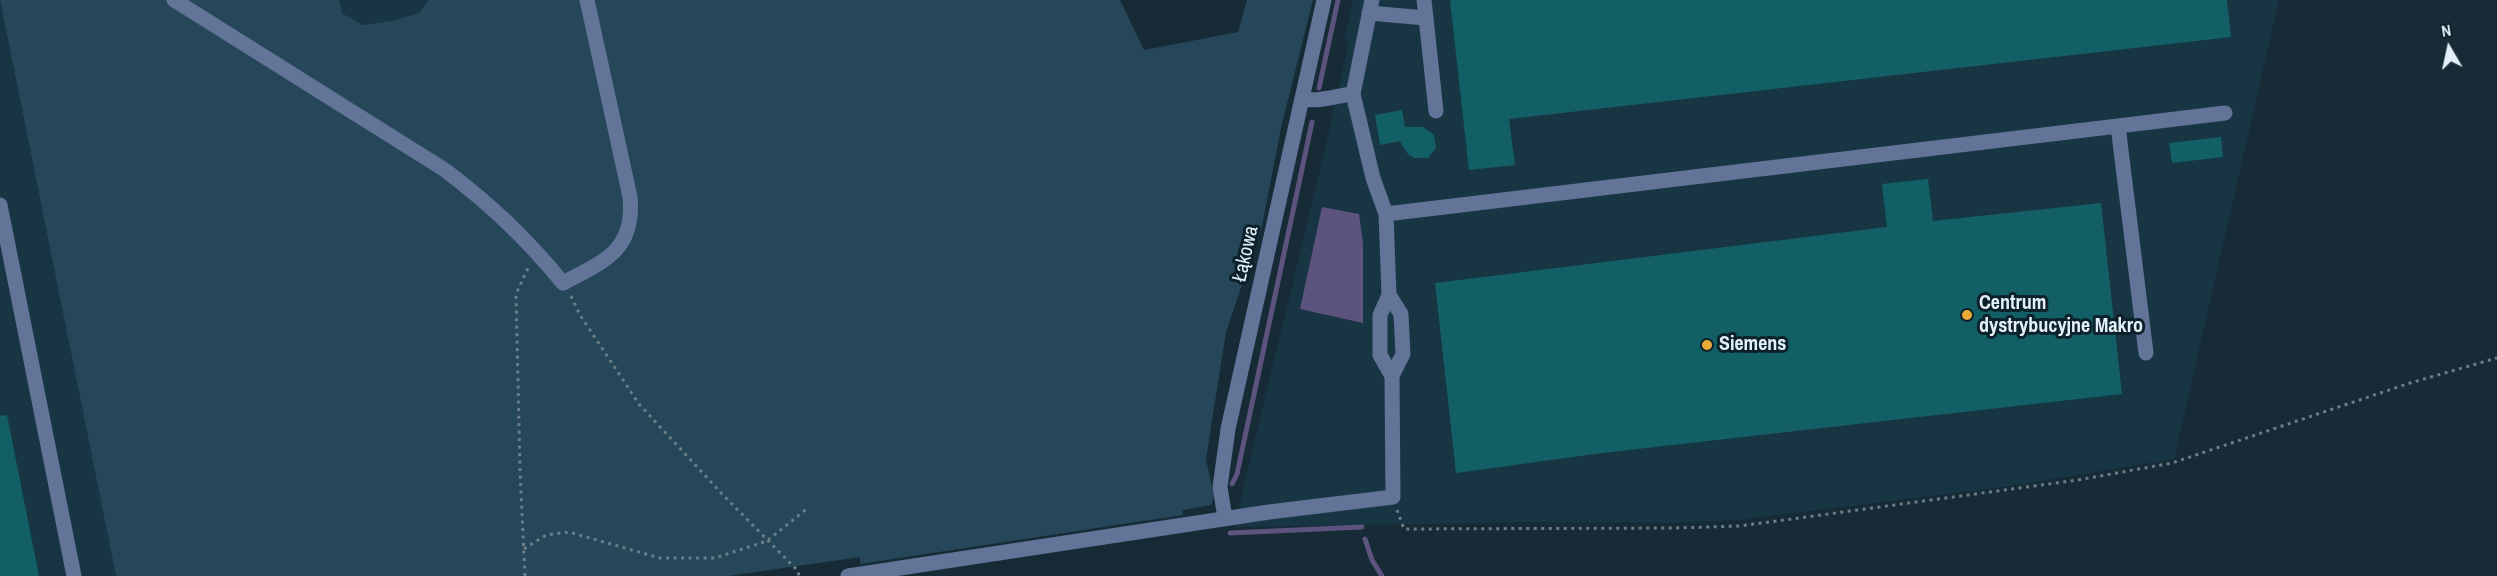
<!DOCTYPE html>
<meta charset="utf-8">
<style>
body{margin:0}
#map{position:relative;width:2497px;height:576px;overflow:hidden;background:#162b36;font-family:"Archivo Narrow",sans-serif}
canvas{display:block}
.north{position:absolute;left:2419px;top:18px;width:60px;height:60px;-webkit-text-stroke:4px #0c212b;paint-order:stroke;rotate:351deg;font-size:16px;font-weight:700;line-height:24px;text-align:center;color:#e4f1f8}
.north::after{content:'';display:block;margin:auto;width:21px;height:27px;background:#e4f1f8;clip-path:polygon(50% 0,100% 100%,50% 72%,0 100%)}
</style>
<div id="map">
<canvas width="2497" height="576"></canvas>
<div class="north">N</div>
</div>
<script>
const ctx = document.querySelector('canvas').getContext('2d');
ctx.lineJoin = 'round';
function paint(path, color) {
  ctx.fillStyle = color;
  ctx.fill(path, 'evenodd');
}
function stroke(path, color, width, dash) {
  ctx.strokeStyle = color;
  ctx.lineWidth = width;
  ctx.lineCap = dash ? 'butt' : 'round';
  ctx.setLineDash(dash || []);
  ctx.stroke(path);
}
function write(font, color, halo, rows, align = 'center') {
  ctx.font = font + ' "Archivo Narrow",sans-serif';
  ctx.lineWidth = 6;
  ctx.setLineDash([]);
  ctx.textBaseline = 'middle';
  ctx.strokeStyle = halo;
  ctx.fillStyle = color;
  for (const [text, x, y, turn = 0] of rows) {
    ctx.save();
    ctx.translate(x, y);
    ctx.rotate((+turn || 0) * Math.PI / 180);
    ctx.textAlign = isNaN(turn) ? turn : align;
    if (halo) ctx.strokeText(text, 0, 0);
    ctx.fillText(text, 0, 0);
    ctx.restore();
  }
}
paint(new Path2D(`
 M0 0 82 408 116 576H0Z
 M339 0H429L419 13 391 21 362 25 341 12Z
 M1353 0H2279L2174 459 2011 486 1737 520 1669 523 1534 522 1234 527 1325 149 1348 46 1345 36Z`), '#183544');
paint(new Path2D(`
 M0 0H339L342 13 363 25 391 21 419 13 429 0H1120L1144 50 1238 32 1247 0H1313L1281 128 1262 226 1226 332 1206 459 1214 497 1211 505 1183 510V515L860 564V557L728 576H116Z`), '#254759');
paint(new Path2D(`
 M1322 207 1359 214 1363 243V323L1300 309Z`), '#5c537f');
stroke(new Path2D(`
 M1319 88 1338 0
 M1232 484 1237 474 1312 122
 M1230 533 1362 527
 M1365 539 1372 560 1382 576`), '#5c537f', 5);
paint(new Path2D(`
 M1450 0H2227L2231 37 1509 119 1515 165 1469 170Z
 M1402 110 1405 127H1423L1434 135 1436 148 1428 158H1414L1408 154 1400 141 1380 145 1375 115Z
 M2221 137 2223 157 2172 163 2169 143Z
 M1928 179 1933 221 2101 203 2122 394 1602 453 1456 473 1435 283 1887 227 1882 184Z
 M7 415 39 576H0V416Z`), '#126065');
stroke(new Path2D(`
 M571 296 580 315 639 404 723 495 798 571 799 576
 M1397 510 1404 529 1674 528 1740 526 2078 480 2172 463 2410 383 2497 358
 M524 549 546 535 569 532 660 558H715L767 541 809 507
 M525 576 520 470 516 294 529 266`), '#6b7d86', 3, [3, 4.5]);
stroke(new Path2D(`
 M174 0 445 170C491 205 526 238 563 283 605 261 635 250 630 197L587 0
 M1369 13 1426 18 1424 0
 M1426 18 1436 111
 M1353 94 1372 0
 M1303 99C1322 102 1334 96 1353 94L1373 178 1386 214
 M2118 126 2225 113
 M0 205 74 576
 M1392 376 1380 355V315L1389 295 1386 214 2118 126 2146 353
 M1225 518 1220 487 1228 429 1324 0
 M848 576 1269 512 1393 497 1392 376 1403 354 1401 314 1389 295`), '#627497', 15);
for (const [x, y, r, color] of [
 [1967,315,6,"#e9ab38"],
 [1707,345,6,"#e9ab38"]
]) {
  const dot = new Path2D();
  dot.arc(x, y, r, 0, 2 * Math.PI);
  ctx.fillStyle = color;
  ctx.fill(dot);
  stroke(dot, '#0c212b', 2);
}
write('20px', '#e4f1f8', '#0c212b', [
 ["Łąkowa",1246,254,-77]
]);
write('bold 20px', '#e4f1f8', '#0c212b', [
 ["Centrum",1979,304],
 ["dystrybucyjne Makro",1979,327],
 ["Siemens",1719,345]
], 'left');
</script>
